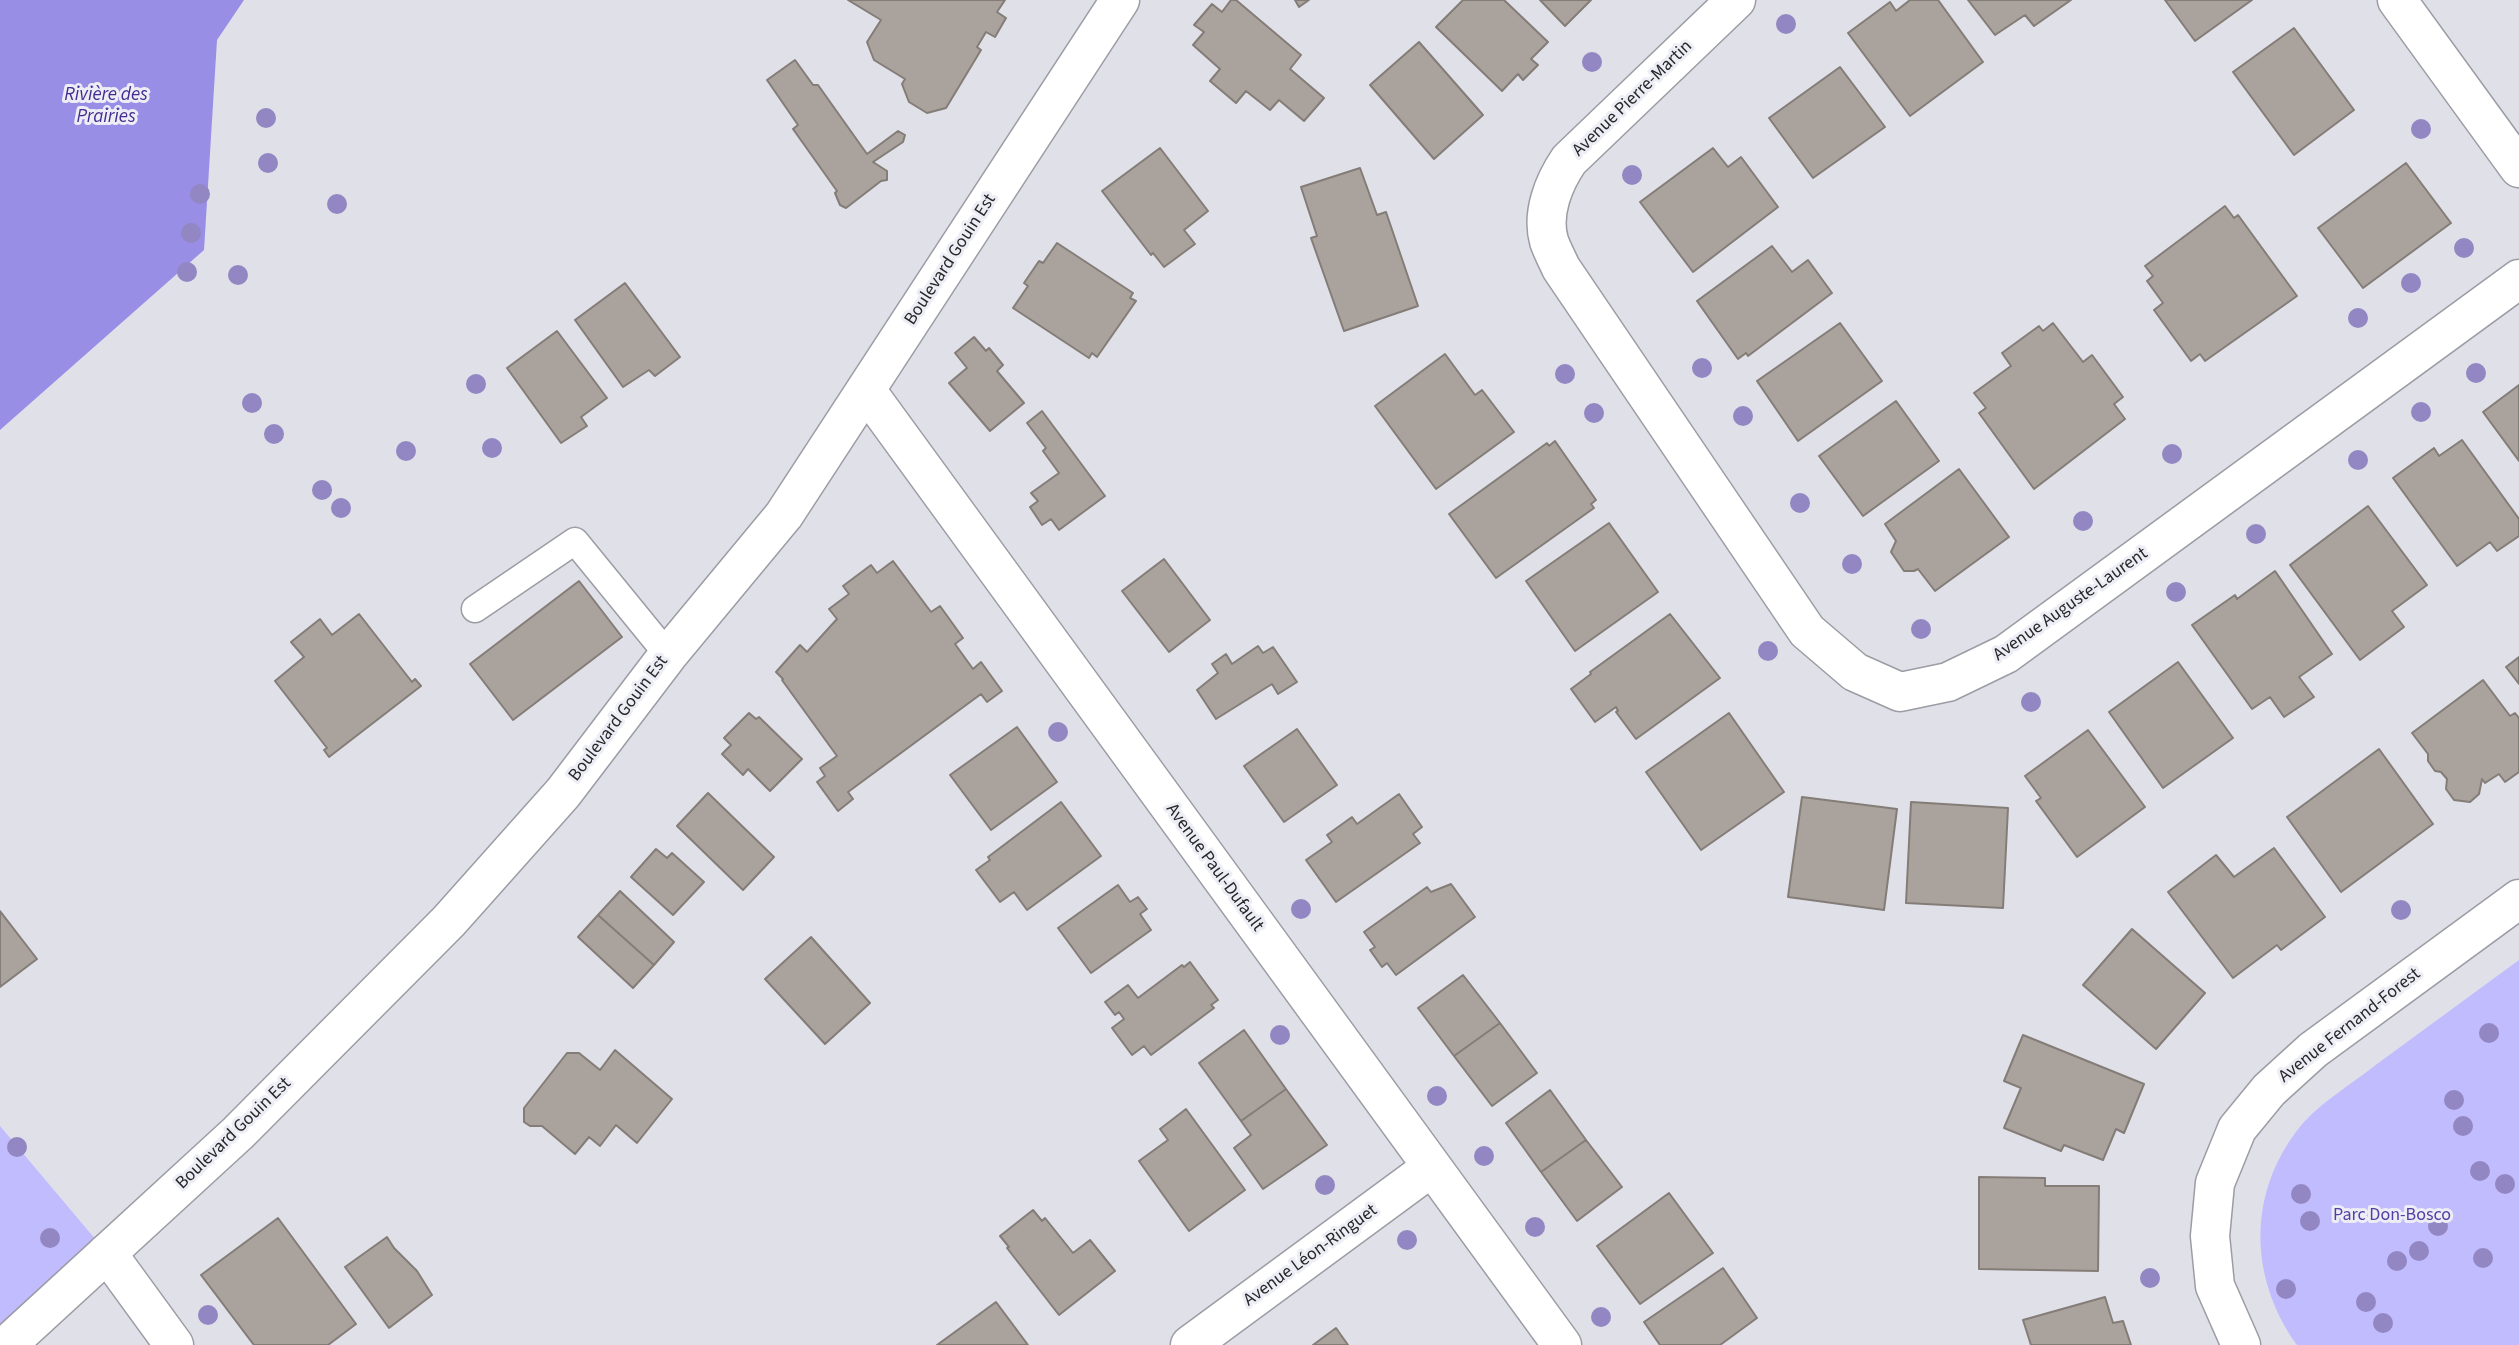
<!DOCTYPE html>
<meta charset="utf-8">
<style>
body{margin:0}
canvas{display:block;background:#e0e0e9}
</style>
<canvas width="2519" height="1345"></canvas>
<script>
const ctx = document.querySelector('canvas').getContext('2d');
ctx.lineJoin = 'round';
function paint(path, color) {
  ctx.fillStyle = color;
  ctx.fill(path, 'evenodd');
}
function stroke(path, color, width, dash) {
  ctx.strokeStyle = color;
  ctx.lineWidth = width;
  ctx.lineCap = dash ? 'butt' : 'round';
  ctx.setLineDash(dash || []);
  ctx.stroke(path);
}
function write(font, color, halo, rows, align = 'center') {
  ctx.font = font + ' "Source Sans 3",sans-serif';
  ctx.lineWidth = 6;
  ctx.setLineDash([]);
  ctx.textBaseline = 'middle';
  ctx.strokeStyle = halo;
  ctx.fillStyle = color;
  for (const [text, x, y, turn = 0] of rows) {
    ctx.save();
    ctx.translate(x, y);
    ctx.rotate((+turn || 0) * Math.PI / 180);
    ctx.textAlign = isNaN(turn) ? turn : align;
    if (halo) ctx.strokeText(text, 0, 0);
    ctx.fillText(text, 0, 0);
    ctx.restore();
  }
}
paint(new Path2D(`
 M2519 960V1345H2297C2249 1278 2247 1194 2299 1128 2318 1104 2353 1083 2377 1064 2425 1029 2472 994 2519 960Z
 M0 1126 107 1253 0 1345Z`), '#c1bcfe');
paint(new Path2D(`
 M0 0H244L217 40 204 250 0 430Z`), '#988ee5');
const building = new Path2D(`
 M848 0H1005L997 12 1006 18 995 37 986 32 977 47 981 50 946 108 927 113 909 102 902 84 905 79 874 60 867 42 881 20Z
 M1231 0H1236L1301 55 1290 69 1324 98 1304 121 1279 100 1270 110 1246 91 1236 103 1210 81 1220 69 1193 45 1204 32 1194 25 1212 4 1222 12Z
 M1295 0H1309L1299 7Z
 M1463 0H1504L1548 42 1531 59 1538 65 1523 80 1518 74 1502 91 1436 27Z
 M1540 0H1591L1565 26Z
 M1910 0H1938L1983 62 1910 116 1848 33 1890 2 1896 11Z
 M1968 0H2071L2034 26 2025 15 1995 35Z
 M2165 0H2252L2195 41Z
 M2294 28 2354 110 2294 155 2233 72Z
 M1419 42 1483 115 1434 159 1370 85Z
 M795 60 813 85H818L867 154 898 131 905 135 903 142 873 162 887 171V180L881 181 846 208 840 205 835 193 837 191 793 129 798 125 767 80Z
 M1840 67 1885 127 1813 178 1769 118Z
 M1160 148 1208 211 1184 230 1195 244 1164 267 1153 253 1151 255 1102 191Z
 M1713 148 1728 167 1741 157 1778 207 1693 272 1640 202Z
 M2406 163 2451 223 2363 288 2318 228Z
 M1360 168 1377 215 1386 212 1418 306 1344 331 1311 238 1317 236 1301 187Z
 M2225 206 2234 218 2238 215 2297 296 2205 361 2200 354 2191 361 2154 310 2163 303 2147 281 2153 276 2145 266Z
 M1057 243 1133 293 1130 298 1136 301 1097 357 1092 353 1089 358 1013 308 1028 286 1024 283 1039 261 1043 263Z
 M1772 246 1792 272 1808 260 1832 293 1748 356 1746 353 1738 359 1697 301Z
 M625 283 680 357 655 376 649 370 623 387 575 320Z
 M1840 323 1882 381 1798 441 1757 381Z
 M2053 323 2083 362 2092 355 2123 397 2114 404 2125 419 2034 489 1979 413 1986 408 1974 393 2011 366 2002 353 2039 326 2043 331Z
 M557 331 607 398 581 417 587 426 561 443 507 368Z
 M974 337 986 351 989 348 1003 365 997 371 1024 403 990 431 949 383 967 368 955 353Z
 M1445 354 1475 395 1482 390 1514 432 1436 489 1375 406Z
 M2519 385V461L2483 412Z
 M1896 401 1939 461 1863 516 1819 456Z
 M1042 411 1105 496 1059 530 1051 519 1042 525 1030 507 1038 501 1031 493 1059 473 1043 451 1046 448 1027 423Z
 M2462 440 2519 519V536L2497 551 2490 542 2457 566 2393 478 2434 448 2439 456Z
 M1555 441 1596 500 1591 504 1594 508 1496 578 1449 514 1547 443 1549 446Z
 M1959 469 2009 537 1935 591 1918 569 1914 571H1904L1891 552 1896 541 1885 524Z
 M2368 506 2427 585 2392 611 2404 627 2360 660 2290 565Z
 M1609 523 1658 592 1575 651 1526 581Z
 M1164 559 1210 620 1169 652 1122 591Z
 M893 561 931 612 940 606 963 638 955 644 973 669 981 662 1002 691 987 702 981 694 848 792 853 799 838 811 817 782 825 776 820 768 837 756 782 680 783 679 776 672 800 645 807 652 837 619 829 609 849 594 843 586 871 565 877 573Z
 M2275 571 2332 654 2299 677 2314 697 2284 717 2270 697 2252 709 2192 625 2235 595 2237 599Z
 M579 581 622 637 513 720 470 664Z
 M359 614 412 682 415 679 421 686 329 757 324 750 327 748 275 681 304 657 291 642 320 619 332 635Z
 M1670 614 1720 678 1636 739 1616 712 1618 711 1616 707 1595 722 1571 689 1591 674 1590 672Z
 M1258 646 1263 653 1273 647 1297 682 1278 694 1272 684 1216 719 1197 690 1218 673 1212 664 1226 654 1232 664Z
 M2519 657V684L2506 667Z
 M2178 662 2233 738 2163 788 2109 712Z
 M2483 680 2510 716 2515 713 2519 718V772L2505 782 2499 774 2485 783 2482 779 2479 794 2470 802 2454 800 2446 789 2447 779 2441 772 2435 771 2428 761V754L2412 733Z
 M749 713 756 719 759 717 802 759 770 791 748 769 743 775 722 754 731 745 724 738Z
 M1729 713 1784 792 1701 850 1646 772Z
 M1017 727 1057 782 991 830 950 775Z
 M1297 729 1337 785 1284 822 1244 766Z
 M2088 730 2145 807 2077 857 2036 801 2041 798 2025 776Z
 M2379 749 2433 824 2341 892 2287 817Z
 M708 793 774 857 743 890 677 826Z
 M1399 794 1422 827 1413 834 1420 843 1336 902 1306 860 1332 842 1327 835 1352 817 1357 824Z
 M1802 797 1897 809 1884 910 1788 897Z
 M1061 802 1101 856 1027 910 1014 892 1000 902 976 870 990 860 988 857Z
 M1911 802 2008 808 2003 908 1906 903Z
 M2274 848 2325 917 2281 950 2277 945 2233 978 2168 892 2216 855 2234 877Z
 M656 849 667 858 672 853 704 882 673 915 631 877Z
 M1451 884 1475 917 1396 975 1387 963 1382 967 1370 950 1375 947 1364 932 1427 887 1431 892Z
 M1118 885 1130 902 1138 897 1147 909 1140 914 1151 930 1091 973 1058 928Z
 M620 891 674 942 654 965 598 915Z
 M0 911 37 959 0 987Z
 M598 915 654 965 633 988 578 937Z
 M2132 929 2205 993 2156 1049 2083 985Z
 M811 937 870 1003 825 1044 765 979Z
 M1190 962 1218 1000 1211 1005 1214 1008 1151 1055 1144 1046 1132 1055 1112 1028 1124 1019 1119 1012 1115 1015 1105 1002 1128 985 1138 998 1182 965 1184 967Z
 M1463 975 1500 1023 1454 1056 1418 1008Z
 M1500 1023 1537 1073 1492 1106 1454 1056Z
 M1244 1030 1286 1089 1241 1121 1199 1063Z
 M2023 1035 2144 1084 2124 1133 2116 1129 2103 1160 2064 1145 2061 1151 2004 1128 2021 1088 2004 1081Z
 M615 1050 672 1099 637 1143 616 1125 600 1146 589 1137 575 1154 542 1126H530L524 1122V1108L567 1053H579L600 1070Z
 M1286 1089 1327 1145 1263 1189 1234 1148 1251 1135 1241 1121Z
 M1550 1090 1586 1140 1541 1172 1506 1123Z
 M1186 1109 1245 1190 1189 1231 1139 1161 1168 1140 1160 1129Z
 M1586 1140 1622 1187 1577 1221 1541 1172Z
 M1979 1177 2045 1178V1186H2099L2098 1271 1979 1269Z
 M1669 1193 1713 1253 1640 1304 1597 1246Z
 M1033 1210 1042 1221 1045 1218 1073 1253 1090 1240 1115 1271 1059 1315 1007 1248 1009 1247 1000 1236Z
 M278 1218 356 1324 328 1345H254L201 1275Z
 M387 1237 394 1248 417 1271 432 1295 389 1328 345 1267Z
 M1723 1268 1757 1318 1720 1345H1660L1644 1322Z
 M2105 1297 2113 1323 2123 1321 2131 1345H2031L2023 1320Z
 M996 1302 1028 1345H937Z
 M1336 1328 1348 1345H1313Z`);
paint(building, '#aaa29c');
stroke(building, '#847d77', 2);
const service = new Path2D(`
 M475 609 575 541 668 655`);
const minor = new Path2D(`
 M1736 0 1569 160C1554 182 1541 213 1549 241 1552 250 1557 259 1561 268L1807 631 1855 672 1900 692 1948 682 2006 654 2519 279
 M2397 0 2519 168
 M866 390 1562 1345
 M107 1253 174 1345
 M1190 1345 1432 1167
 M2241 1345 2215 1286 2210 1236 2215 1183 2237 1129 2269 1090 2313 1050 2519 899`);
const tertiary = new Path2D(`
 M7 1345 238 1133 449 921 563 793 668 655 784 515 1120 0`);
stroke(service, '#9c9ca4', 29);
stroke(minor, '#9c9ca4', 41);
stroke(tertiary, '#9c9ca4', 41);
stroke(service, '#fff', 26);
stroke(minor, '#fff', 38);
stroke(tertiary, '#fff', 38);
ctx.fillStyle = '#9287c2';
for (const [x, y] of [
 [1786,24],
 [1592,62],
 [266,118],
 [2421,129],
 [268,163],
 [1632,175],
 [200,194],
 [337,204],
 [191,233],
 [2464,248],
 [187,272],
 [238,275],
 [2411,283],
 [2358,318],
 [1702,368],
 [2476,373],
 [1565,374],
 [476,384],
 [252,403],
 [2421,412],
 [1594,413],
 [1743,416],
 [274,434],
 [492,448],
 [406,451],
 [2172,454],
 [2358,460],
 [322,490],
 [1800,503],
 [341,508],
 [2083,521],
 [2256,534],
 [1852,564],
 [2176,592],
 [1921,629],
 [1768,651],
 [2031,702],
 [1058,732],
 [1301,909],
 [2401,910],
 [2489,1033],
 [1280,1035],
 [1437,1096],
 [2454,1100],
 [2463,1126],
 [17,1147],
 [1484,1156],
 [2480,1171],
 [2505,1184],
 [1325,1185],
 [2301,1194],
 [2310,1221],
 [2438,1226],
 [1535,1227],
 [50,1238],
 [1407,1240],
 [2419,1251],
 [2483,1258],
 [2397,1261],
 [2150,1278],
 [2286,1289],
 [2366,1302],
 [208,1315],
 [1601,1317],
 [2383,1323]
]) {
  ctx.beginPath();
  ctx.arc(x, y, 10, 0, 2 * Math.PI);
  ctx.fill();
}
write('18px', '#27272a', '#ededf6', [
 ["Avenue Pierre-Martin",1633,99,-44],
 ["Boulevard Gouin Est",951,260,-57],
 ["Avenue Auguste-Laurent",2071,605,-35],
 ["Boulevard Gouin Est",619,719,-53],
 ["Avenue Paul-Dufault",1214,868,54],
 ["Avenue Fernand-Forest",2350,1026,-38],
 ["Boulevard Gouin Est",234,1134,-44],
 ["Avenue Léon-Ringuet",1311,1256,-36]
]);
write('18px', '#533ea3', '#ededf6', [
 ["Parc Don-Bosco",2392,1216]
]);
write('italic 19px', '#442b90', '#ededf6', [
 ["Rivière des",106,96],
 ["Prairies",106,118]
]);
</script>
